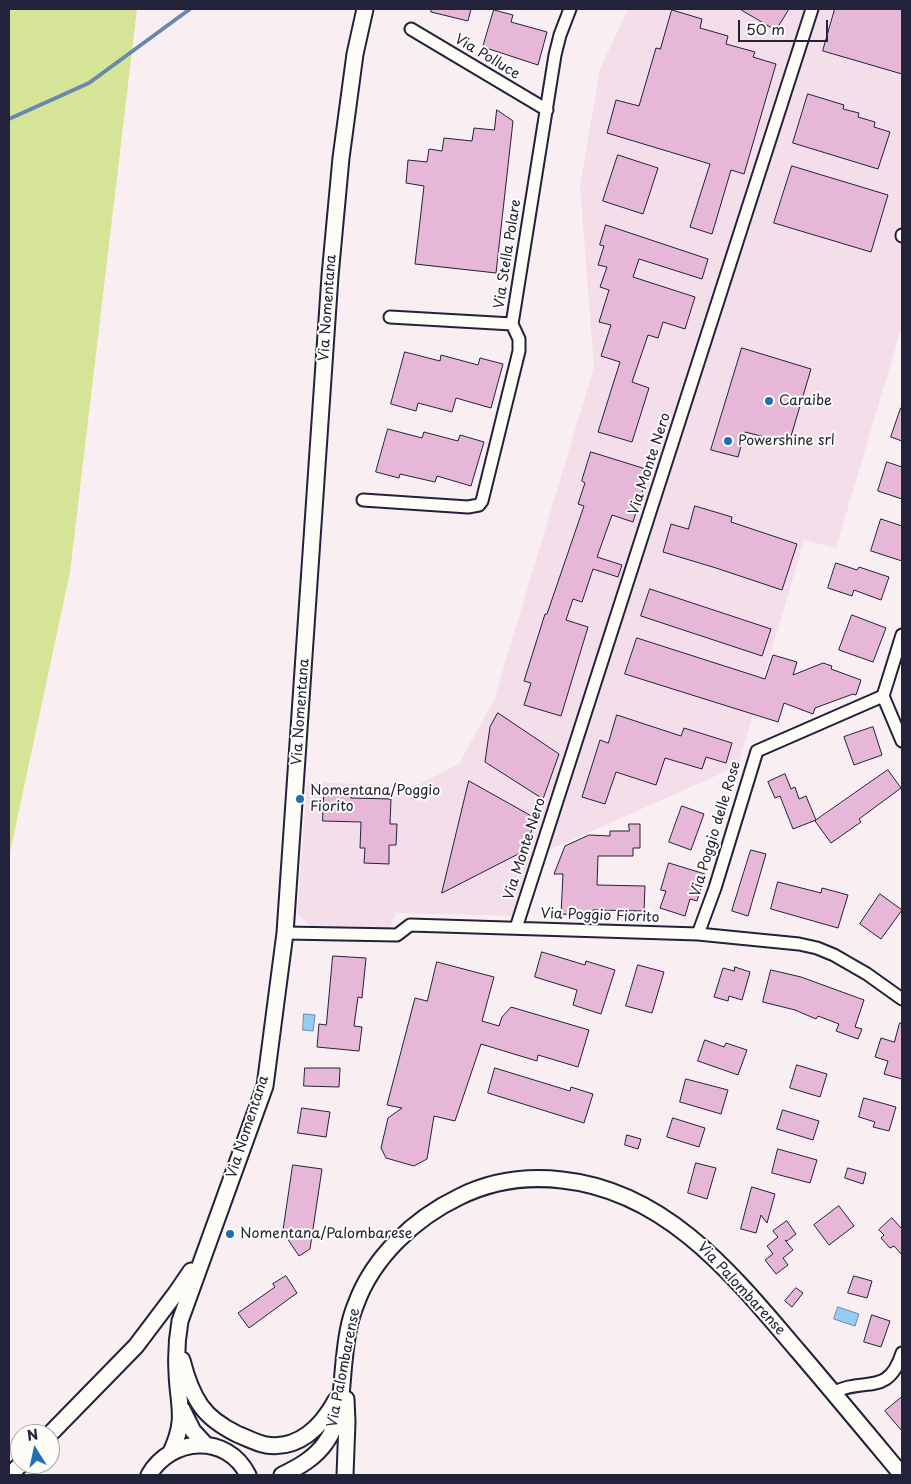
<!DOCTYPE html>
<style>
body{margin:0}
#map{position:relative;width:911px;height:1484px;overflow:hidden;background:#f9eef1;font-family:"Playpen Sans",sans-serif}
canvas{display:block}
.frame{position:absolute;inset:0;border:10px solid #22223b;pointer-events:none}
.north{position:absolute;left:10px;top:1424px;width:50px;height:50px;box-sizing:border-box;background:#fdfcf7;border:1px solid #a5a5ac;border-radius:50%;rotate:350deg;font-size:14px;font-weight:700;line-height:20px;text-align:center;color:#22223b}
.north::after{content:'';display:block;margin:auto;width:18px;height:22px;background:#1f6fb2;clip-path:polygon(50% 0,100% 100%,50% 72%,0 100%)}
.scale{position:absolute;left:738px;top:20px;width:90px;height:22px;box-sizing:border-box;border:2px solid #22223b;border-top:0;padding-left:6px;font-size:15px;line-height:18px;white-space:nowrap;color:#22223b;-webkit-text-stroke:4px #fdfcf7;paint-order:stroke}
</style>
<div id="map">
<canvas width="911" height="1484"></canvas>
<div class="frame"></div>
<div class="north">N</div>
<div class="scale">50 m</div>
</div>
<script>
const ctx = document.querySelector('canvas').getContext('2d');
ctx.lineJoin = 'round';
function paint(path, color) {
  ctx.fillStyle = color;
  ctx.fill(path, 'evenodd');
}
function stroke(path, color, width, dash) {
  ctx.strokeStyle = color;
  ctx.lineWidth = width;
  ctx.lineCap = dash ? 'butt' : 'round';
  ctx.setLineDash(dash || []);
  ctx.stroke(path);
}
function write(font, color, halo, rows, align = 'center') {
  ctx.font = font + ' "Playpen Sans",sans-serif';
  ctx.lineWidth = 4;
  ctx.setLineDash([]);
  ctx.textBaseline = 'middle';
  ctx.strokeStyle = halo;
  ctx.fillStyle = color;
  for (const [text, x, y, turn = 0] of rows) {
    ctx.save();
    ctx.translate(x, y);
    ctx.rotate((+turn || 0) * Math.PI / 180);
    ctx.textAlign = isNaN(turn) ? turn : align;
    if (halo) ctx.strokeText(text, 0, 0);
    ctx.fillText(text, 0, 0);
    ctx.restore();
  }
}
paint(new Path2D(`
 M628 9H902V329H901L836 548 804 540 738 766 558 846 535 854 515 916 396 913 390 928 312 927 297 914 307 782 416 786 459 764 494 700 594 367 580 186 600 69Z`), '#f4dee9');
paint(new Path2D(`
 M9 9H137L70 572 9 857Z`), '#d5e497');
const water = new Path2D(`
 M304 1014 315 1015 313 1031 303 1030Z
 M838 1307 859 1314 855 1326 834 1319Z`);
paint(water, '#96cdf5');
stroke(water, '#6889ab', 1);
stroke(new Path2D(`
 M9 119 89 83 190 9`), '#6889ab', 4);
const building = new Path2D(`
 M432 9H471L468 21 431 12Z
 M740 9H789L776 30Z
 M835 9H902V74L823 51Z
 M494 10 513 15 511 22 547 32 538 65 483 47Z
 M672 10 702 19 700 28 728 36 726 44 755 52 753 57 776 64 744 174 731 170 712 234 690 227 710 164 607 133 616 100 639 106 656 48 660 49Z
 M808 94 844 105 843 109 859 113 858 117 875 122 874 127 890 132 878 169 793 143Z
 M497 110 513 121 496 273 415 264 424 186 406 183 408 160 427 162 429 149 442 151 444 138 472 141 474 128 494 130Z
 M618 155 658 168 643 214 603 201Z
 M792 166 888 195 871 252 774 223Z
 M606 225 708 259 702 279 639 259 633 277 695 297 685 329 663 322 658 338 648 335 632 382 649 388 632 442 598 432 620 362 601 356 611 325 599 322 609 290 600 287 607 267 598 265 604 246 600 245Z
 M742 348 811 369 789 443 745 432 738 457 711 450Z
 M405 352 440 361 441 355 478 365 480 358 503 364 491 408 456 398 452 412 418 403 416 411 391 404Z
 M901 408H902V441L891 437Z
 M388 429 422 438 424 432 458 441 460 435 484 442 471 486 437 476 435 482 400 474 399 478 376 472Z
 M591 452 649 470 633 522 612 515 597 557 622 565 618 577 593 569 582 602 573 599 566 620 588 627 561 716 524 705 531 683 524 681 545 614H547L584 506 578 504 585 483 582 481Z
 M887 462 902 467V499L878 491Z
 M695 506 732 517 731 522 797 544 782 590 716 568 663 552 671 524 688 529Z
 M881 519 902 526V561L871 551Z
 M836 563 857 570 859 567 889 577 881 600 854 590 852 596 828 588Z
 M650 589 771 629 762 656 641 616Z
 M852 615 886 628 873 662 839 650Z
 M637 638 765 679 773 655 797 662 793 675 823 663 832 666 831 669 861 680 856 695 853 694 815 708 813 714 784 703 778 722 625 674Z
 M498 713 559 754 543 799 485 762 490 727Z
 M617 715 681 736 684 728 732 743 726 763 706 757 702 769 665 758 656 785 616 772 605 804 582 797 600 740 608 743Z
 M873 727 882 755 854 765 844 737Z
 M888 770 901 788 859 819 861 822 831 843 815 821Z
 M785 774 791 789 795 787 799 799 806 796 816 820 793 829 780 796 775 798 768 782Z
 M469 781 535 818 526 850 442 893Z
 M324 795H351V798L391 799 390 824H397L396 845H389V864L364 863 365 848H360L361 822 323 821Z
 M682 806 704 814 691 850 669 842Z
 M629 824H640V848H633V856H598L597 885 645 886 644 911 593 910V916L561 914 563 874H554L565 846 589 835 610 836V831H629Z
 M751 850 766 854 748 916 732 911Z
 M669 863 705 874 697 901 690 899 685 916 660 908 666 891 661 890Z
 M778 882 821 893 822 888 848 895 838 928 771 909Z
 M880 894 902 910 881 939 860 924Z
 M542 952 585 965 586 961 615 970 601 1014 573 1005 577 990 535 977Z
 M333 956 366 958 362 998 358 997 354 1026 362 1027 359 1051 317 1047 319 1024 326 1025Z
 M437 962 494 977 482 1021 499 1026 502 1017 511 1007 589 1030 578 1067 538 1055 537 1061 481 1044 455 1121 434 1116 427 1159 414 1166 386 1158 381 1148 388 1118 402 1108 387 1105 415 998 427 1001Z
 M638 965 664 972 652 1013 626 1006Z
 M735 967 750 972 742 1000 729 996 728 1001 714 997 723 968 734 971Z
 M771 970 801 977 864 1000 855 1027 862 1029 858 1039 836 1031 839 1024 818 1016 816 1019 795 1010 763 1002Z
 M900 1023H902V1079L884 1074 888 1061 875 1057 881 1038 894 1042Z
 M705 1040 724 1047 726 1043 747 1050 738 1075 698 1061Z
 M797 1065 827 1074 820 1097 790 1088Z
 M305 1068H340L339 1087 304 1086Z
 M495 1068 570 1091 571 1087 593 1094 584 1123 488 1093Z
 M686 1079 728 1090 721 1114 680 1102Z
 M864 1098 896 1107 889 1131 873 1127 875 1122 859 1117Z
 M302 1108 330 1112 326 1137 298 1133Z
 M783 1110 819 1121 813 1140 777 1129Z
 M673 1118 705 1128 699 1147 667 1137Z
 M627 1135 641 1139 638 1149 625 1145Z
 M778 1149 817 1160 810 1183 772 1173Z
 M696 1163 716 1168 707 1199 688 1193Z
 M293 1165 322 1169 310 1249 299 1256 283 1232Z
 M848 1168 866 1173 863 1184 845 1178Z
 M752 1187 775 1194 767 1223 761 1215 756 1233 741 1229Z
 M839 1206 854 1226 829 1245 814 1225Z
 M892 1218 902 1229V1255L894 1246 890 1248 881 1238 884 1235 879 1230Z
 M787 1221 796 1234 787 1241 785 1240 793 1250 783 1258 788 1265 776 1274 765 1260 773 1254 767 1246 778 1237 773 1231Z
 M286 1276 297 1293 249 1328 238 1313 275 1287 273 1284Z
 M854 1276 872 1281 867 1298 848 1293Z
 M796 1288 803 1293 792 1307 785 1301Z
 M872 1315 890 1321 881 1347 864 1342Z
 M902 1397V1431L885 1411Z`);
paint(building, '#e7b7d7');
stroke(building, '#22223b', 1);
const street = new Path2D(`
 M411 29 547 110
 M902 236V235
 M390 317 512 324
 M363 500 468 507 479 505 482 501 519 351V339L512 324 555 55 560 35 570 9
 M902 635 883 696 902 741
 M516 928 812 9
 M285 933 397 935 410 925 698 934 799 944 817 948 834 955 867 974 902 999
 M698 934 715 888 757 751 883 696
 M833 1393C863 1376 888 1398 902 1353`);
const secondary = new Path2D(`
 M182 1360C186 1376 191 1392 201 1406 210 1419 223 1427 237 1434 247 1438 256 1443 266 1445 299 1450 322 1426 336 1400
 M182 1409 193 1431 206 1445
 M50 1434 136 1346 176 1293 191 1271
 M171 1452C187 1418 178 1406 177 1372 176 1355 177 1338 180 1321L265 1086 285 933 330 276 341 158 355 54 365 9
 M10 1475 21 1464
 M149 1475C171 1437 227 1433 248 1475
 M282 1475C299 1467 315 1458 326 1442 342 1420 341 1389 344 1362 346 1343 348 1323 356 1304 373 1257 415 1218 459 1197 491 1181 527 1176 562 1180 667 1191 734 1276 798 1351 833 1392 867 1433 902 1475
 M345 1475 347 1422 346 1399`);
stroke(street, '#22223b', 15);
stroke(secondary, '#22223b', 19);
stroke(street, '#fdfcf7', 11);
stroke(secondary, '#fdfcf7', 15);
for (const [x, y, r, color] of [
 [769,401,5,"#1f6fb2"],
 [728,441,5,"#1f6fb2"],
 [300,799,5,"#1f6fb2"],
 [230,1234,5,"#1f6fb2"]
]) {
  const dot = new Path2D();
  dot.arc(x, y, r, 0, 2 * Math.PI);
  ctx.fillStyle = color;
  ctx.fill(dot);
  stroke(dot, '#fdfcf7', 2);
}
write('14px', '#22223b', '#fdfcf7', [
 ["Via Polluce",487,57,31],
 ["Via Stella Polare",508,254,-81],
 ["Via Nomentana",328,308,-86],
 ["Via Monte Nero",650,464,-72],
 ["Via Nomentana",301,712,-86],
 ["Via Poggio delle Rose",716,829,-73],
 ["Via Monte Nero",525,849,-72],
 ["Via Poggio Fiorito",600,916,2],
 ["Via Nomentana",248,1127,-72],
 ["Via Palombarense",741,1289,47],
 ["Via Palombarense",344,1368,-79]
]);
write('14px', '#22223b', '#fdfcf7', [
 ["Caraibe",779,401],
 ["Powershine srl",738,441],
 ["Nomentana/Poggio",310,791],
 ["Fiorito",310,807],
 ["Nomentana/Palombarese",240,1234]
], 'left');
</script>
